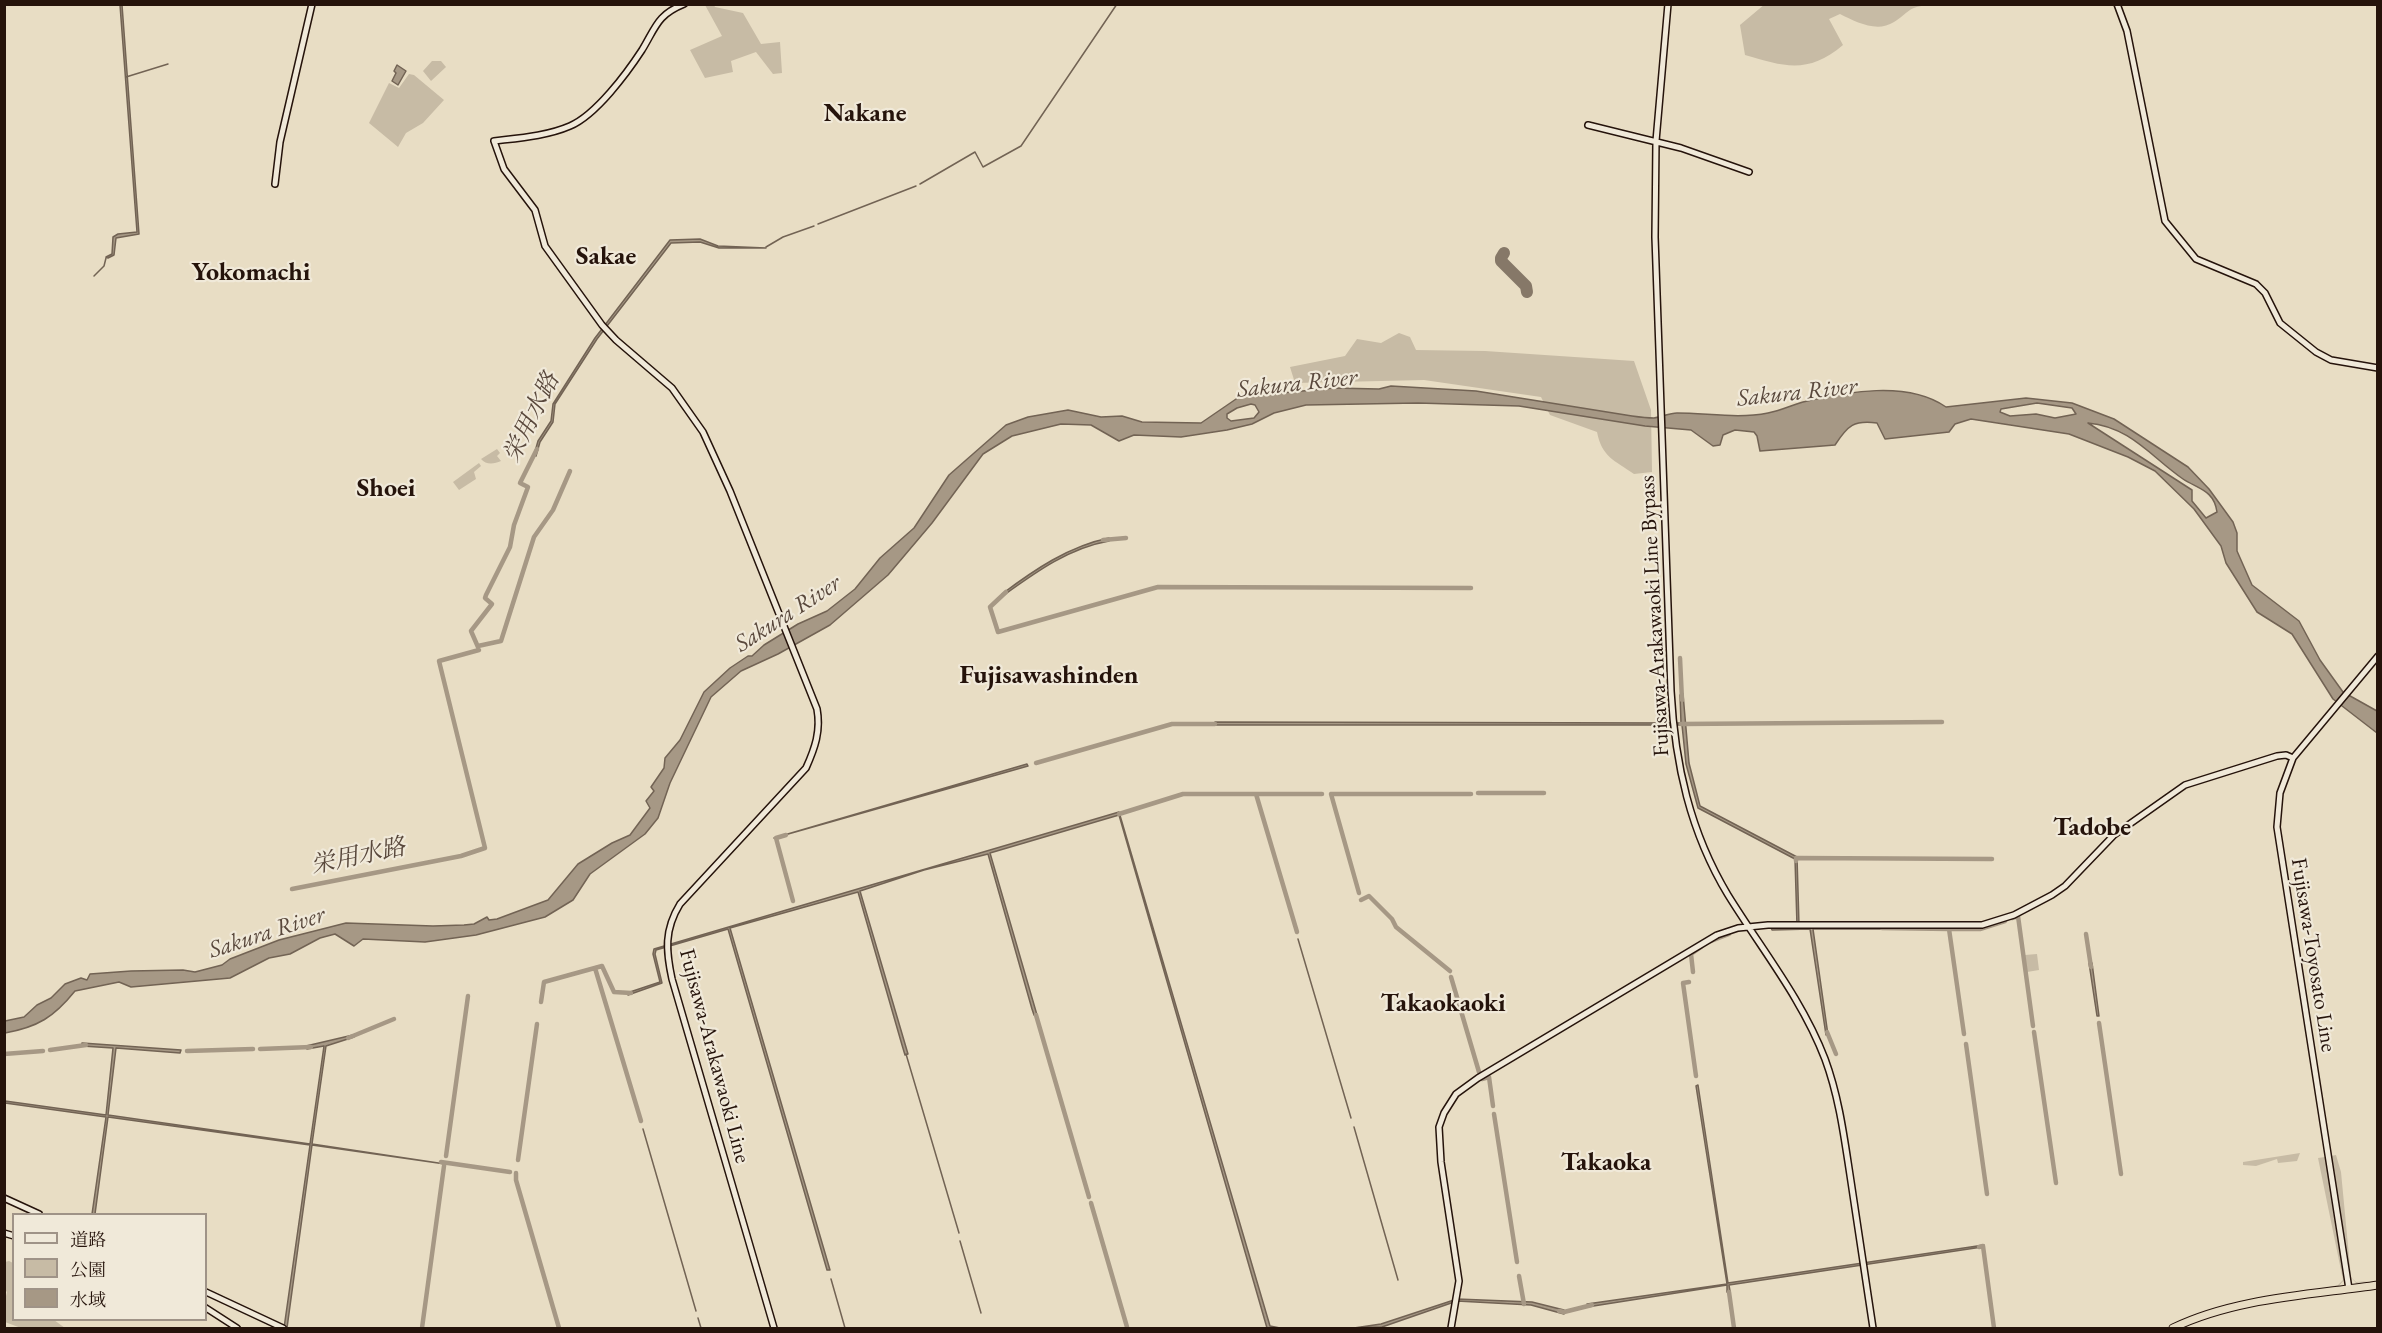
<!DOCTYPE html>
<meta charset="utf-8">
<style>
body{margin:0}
#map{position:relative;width:2382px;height:1333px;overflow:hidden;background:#e8ddc4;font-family:"EB Garamond","Noto Serif JP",serif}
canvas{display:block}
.frame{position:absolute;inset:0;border:6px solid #25130b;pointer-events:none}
.legend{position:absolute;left:12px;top:1213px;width:195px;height:108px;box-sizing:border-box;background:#f0e9d9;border:2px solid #9f9387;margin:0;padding:8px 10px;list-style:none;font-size:18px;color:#25130b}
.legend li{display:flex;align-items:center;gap:12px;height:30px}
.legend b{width:30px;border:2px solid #9f9387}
</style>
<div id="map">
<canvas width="2382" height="1333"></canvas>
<div class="frame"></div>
<ul class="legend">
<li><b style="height:8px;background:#f0e9d9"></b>道路</li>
<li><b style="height:16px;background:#c7bba5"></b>公園</li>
<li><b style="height:16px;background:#a69885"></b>水域</li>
</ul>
</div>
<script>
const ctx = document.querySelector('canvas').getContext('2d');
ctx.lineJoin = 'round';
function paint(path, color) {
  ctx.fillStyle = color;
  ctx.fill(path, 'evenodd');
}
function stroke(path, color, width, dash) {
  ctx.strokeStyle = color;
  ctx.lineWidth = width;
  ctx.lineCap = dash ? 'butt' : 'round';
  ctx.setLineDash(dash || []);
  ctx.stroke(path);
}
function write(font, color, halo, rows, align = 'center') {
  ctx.font = font + ' "EB Garamond","Noto Serif JP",serif';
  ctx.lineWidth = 4.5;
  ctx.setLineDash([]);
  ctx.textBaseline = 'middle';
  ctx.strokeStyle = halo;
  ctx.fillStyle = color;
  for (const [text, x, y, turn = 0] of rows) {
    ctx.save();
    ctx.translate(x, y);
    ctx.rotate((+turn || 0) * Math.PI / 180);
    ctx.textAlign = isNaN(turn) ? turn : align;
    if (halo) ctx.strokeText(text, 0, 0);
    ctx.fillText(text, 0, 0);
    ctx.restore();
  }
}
paint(new Path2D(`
 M1765 4H1927V5C1906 8 1910 12 1894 22 1877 33 1856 22 1840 14L1829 19 1843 45C1809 74 1785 67 1745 55L1740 25Z
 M705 5H714L715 7 743 13 761 44 780 42 782 73 773 74 756 52 731 61 733 72 705 78 690 50 722 36Z
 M432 61H441L446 67 431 81 423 71Z
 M409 74 414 75 444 100 423 123 406 133 398 147 369 123 389 83 399 88Z
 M1399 333 1410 337 1416 350 1485 351 1634 361 1651 410 1652 472 1634 474C1614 460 1602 457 1597 432L1550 415 1541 397 1424 380 1295 383 1290 367 1345 356 1357 339 1381 343Z
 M497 449 500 453 497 456 501 461C494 464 486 465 481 459Z
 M479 463 481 466 474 472 476 479 459 490 453 482Z
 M2037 954 2039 970 2027 972 2025 955Z
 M2300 1153 2297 1161 2278 1163 2277 1159 2256 1166 2243 1165V1162Z
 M2336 1155 2341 1172 2351 1277 2356 1282 2371 1281 2356 1283 2351 1277 2331 1156Z
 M2325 1157 2344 1280 2338 1287 2316 1290 2338 1285 2343 1280 2318 1158Z
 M9 1261 13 1263 14 1320H54L65 1328H21L5 1322V1300L7 1292 5 1290V1262Z`), '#c7bba5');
const water = new Path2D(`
 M120 5H122L139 234 116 238 114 255 108 258 106 257 112 254 113 237 118 234 137 232Z
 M397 65 406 71 398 85 392 81 396 73 394 71Z
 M700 239 718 246 766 248H719L700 242 671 243 597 339 555 404 553 422 540 442 536 456 534 455 538 441 551 421 553 404 595 338 670 240Z
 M1391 386 1476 391 1632 416C1639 417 1647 418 1654 418 1662 417 1669 413 1677 413 1707 413 1738 419 1768 413 1780 411 1792 405 1803 402 1847 392 1907 380 1946 407L2026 398 2072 403 2114 419 2188 467 2209 489 2233 522 2237 533V551L2252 585 2299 621 2320 660 2343 692 2377 711V733L2333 699 2292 634 2257 612 2226 563 2221 546 2194 509 2155 471 2128 457 2069 434 1971 419 1955 424 1949 432 1885 439 1877 423C1854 420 1848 425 1835 445L1760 451 1757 436 1754 432 1735 430 1723 435 1720 445 1713 446 1691 430 1645 426 1519 406 1418 403 1306 405 1274 413 1252 424 1227 430 1181 437 1134 435 1119 441 1091 425 1061 424 1012 436 983 454 932 523 888 575 830 625 778 654 741 671 711 697 670 783 658 818 645 834 590 874 573 900 545 917 476 935 425 942 363 939 354 946 335 934 320 938 290 954 269 958 230 978 131 987 119 982 75 991C54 1017 38 1027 5 1033V1021L24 1017 37 1005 51 998 65 984 81 978 87 980 90 974 131 971 183 970 195 972 222 965 230 959 279 940 346 923 433 926 464 925 474 924 487 917 489 920 497 919 548 900 578 864 612 843 630 835 650 808 646 801 654 791 651 787 664 768 665 758 680 740 704 692 730 668 748 656H752L764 645 798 624 827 611 855 589 880 558 914 528 949 475 1006 425 1028 417 1068 410 1101 417 1122 416 1142 422 1201 423 1239 397 1334 388 1379 389ZM2037 403 2072 408 2076 414 2055 418 2036 414 2010 416 2000 412 2001 409ZM1251 404 1255 405 1259 412 1254 418 1231 421 1227 418V414L1237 408ZM2088 423C2131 427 2151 457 2183 479 2198 489 2214 490 2217 512L2206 518 2192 501V490Z
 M1109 538V541C1069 548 1036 572 1004 595L1002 594C1034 570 1069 546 1109 538Z
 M1683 694 1689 763 1700 806 1797 857 1799 925 1882 927V929H1813L1828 1035H1826L1810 929 1772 930 1771 928 1797 926 1795 859 1698 808 1686 764 1682 725H1215V722L1681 723 1680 695Z
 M1027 764 1028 766 774 838Z
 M1119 812 1270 1326 1280 1328H1267L1119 815 990 853 1037 1015H1034L1032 1009 988 854 924 870 860 891 908 1054 905 1055 902 1045 858 892 730 928 830 1270H827L728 929 656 950 655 954 662 983 628 995 627 993 660 982 653 954 654 949Z
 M2089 963H2092L2099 1016H2097Z
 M353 1035 354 1037 326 1046 312 1144 445 1164 312 1145 287 1328H284L310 1145 108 1117 95 1214H92L106 1117 5 1103V1101L106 1115 113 1048 82 1046V1043L181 1050 180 1053 116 1048 108 1115 310 1144 324 1046 307 1049 306 1046Z
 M1698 1085 1728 1283 1984 1245 1982 1247 1729 1285 1730 1291 1727 1292V1285L1587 1307V1304L1727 1284 1696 1086Z
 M1457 1299 1532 1302 1564 1310V1314L1531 1305 1457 1301 1382 1327 1354 1328 1381 1324Z`);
paint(water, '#a69885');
stroke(water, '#726354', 1.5);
stroke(new Path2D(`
 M126 77 168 64
 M920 184 975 152 983 167 1021 146 1117 4
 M818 224 916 186
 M766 247 783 237 814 226
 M94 276 104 266 106 258
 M1298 939 1351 1118
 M906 1054 959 1233
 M1354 1127 1398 1280
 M643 1129 696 1311
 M960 1241 981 1313
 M831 1279 845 1328
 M698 1318 701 1328`), '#726354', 1.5);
stroke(new Path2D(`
 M1103 540 1126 538
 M1006 592 990 607 998 632 1158 587 1471 588
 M478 646 501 641 534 537 553 510 570 471
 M478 647 471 631 492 604 485 598 486 595 510 547 514 525 528 487 520 483 537 449
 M1680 658 1682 700
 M1681 724 1942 722
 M1036 763 1172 724H1215
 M1478 793H1544
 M1256 794 1297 932
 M1119 814 1183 794H1322
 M786 835 776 838 793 901
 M1796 861V858L1992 859
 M292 889 461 856 485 848 439 661 479 650
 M1359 893 1331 794H1471
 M1361 900 1369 896 1392 919 1396 927 1450 971
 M2012 918 2018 916 2033 1026
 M1882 928 1949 929 1964 1034
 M1949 929H1980L2005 921
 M2086 934 2091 967
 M1711 941 1729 934
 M595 968 641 1121
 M1693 972 1691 954 1701 947
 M1451 977 1479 1072
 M1689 982 1683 983 1696 1076
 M541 1002 544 982 602 966 614 992 631 993
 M1036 1015 1089 1197
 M2099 1023 2121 1174
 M1827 1032 1836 1054
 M2034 1032 2056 1183
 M348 1038 394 1019
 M1966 1044 1987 1194
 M260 1049 311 1047
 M50 1050 86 1045
 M187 1051 253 1049
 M4 1054 43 1051
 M1482 1079 1489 1077 1493 1106
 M1494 1114 1517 1262
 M446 1156 468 996
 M518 1160 537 1024
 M441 1162 510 1172
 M516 1173V1180L559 1328
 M1091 1203 1127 1327
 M1979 1247 1983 1246 1994 1328
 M1519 1276 1524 1304
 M1729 1292 1734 1328
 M1559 1311 1564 1312 1592 1305
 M422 1328 444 1166`), '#a69885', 4.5);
stroke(new Path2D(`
 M1504 253 1501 258V261L1526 286 1527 292`), '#867868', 12);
const secondary = new Path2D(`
 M684 4C657 15 656 27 642 50 627 73 596 115 570 126 547 136 519 138 494 141L504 169 535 210 545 246 602 325 616 340 672 388 703 432 730 491 817 709C821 731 815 748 806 768L680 904C664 930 666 951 672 979L774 1328
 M1668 4 1656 141 1655 237 1671 691C1675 764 1690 832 1728 895 1762 950 1802 999 1825 1059 1839 1097 1844 1136 1850 1175 1858 1226 1865 1277 1873 1328
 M2117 4 2127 31 2165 221 2196 259 2256 284 2265 293 2280 323 2316 352 2331 360 2378 368
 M1588 125 1681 148 1749 172
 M275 184 280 142 312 4
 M4 1198 39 1214
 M4 1233 14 1236
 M2349 1289 2277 827 2280 793 2293 758 2378 656
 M206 1292 283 1328
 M206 1308 237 1328
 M1451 1328 1459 1281 1441 1162 1439 1127 1444 1113 1456 1094 1478 1078 1717 935 1738 928 1768 925H1982L2014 915 2052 895 2065 886 2114 835 2185 785 2277 756 2286 755 2293 758`);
const highway = new Path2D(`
 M2173 1328C2235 1298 2310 1295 2378 1285`);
stroke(secondary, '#25130b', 8);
stroke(highway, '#25130b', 9);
stroke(secondary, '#f0e9d9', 5);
stroke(highway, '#e8ddc4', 7);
write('22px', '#25130b', '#f0e9d9', [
 ["Fujisawa-Arakawaoki Line Bypass",1655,616,-93],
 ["Fujisawa-Toyosato Line",2313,955,81],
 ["Fujisawa-Arakawaoki Line",714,1056,75]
]);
write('italic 24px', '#59483c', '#f0e9d9', [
 ["Sakura River",1297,384,-6],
 ["Sakura River",1797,393,-6],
 ["栄用水路",532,418,-64],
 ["Sakura River",788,614,-33],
 ["栄用水路",358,857,-12],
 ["Sakura River",267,933,-18]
]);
write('bold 26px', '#25130b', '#f0e9d9', [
 ["Nakane",865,114],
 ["Sakae",606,257],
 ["Yokomachi",251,273],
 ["Shoei",386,489],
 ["Fujisawashinden",1049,676],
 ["Tadobe",2092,828],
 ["Takaokaoki",1443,1004],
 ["Takaoka",1606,1163]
]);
</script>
